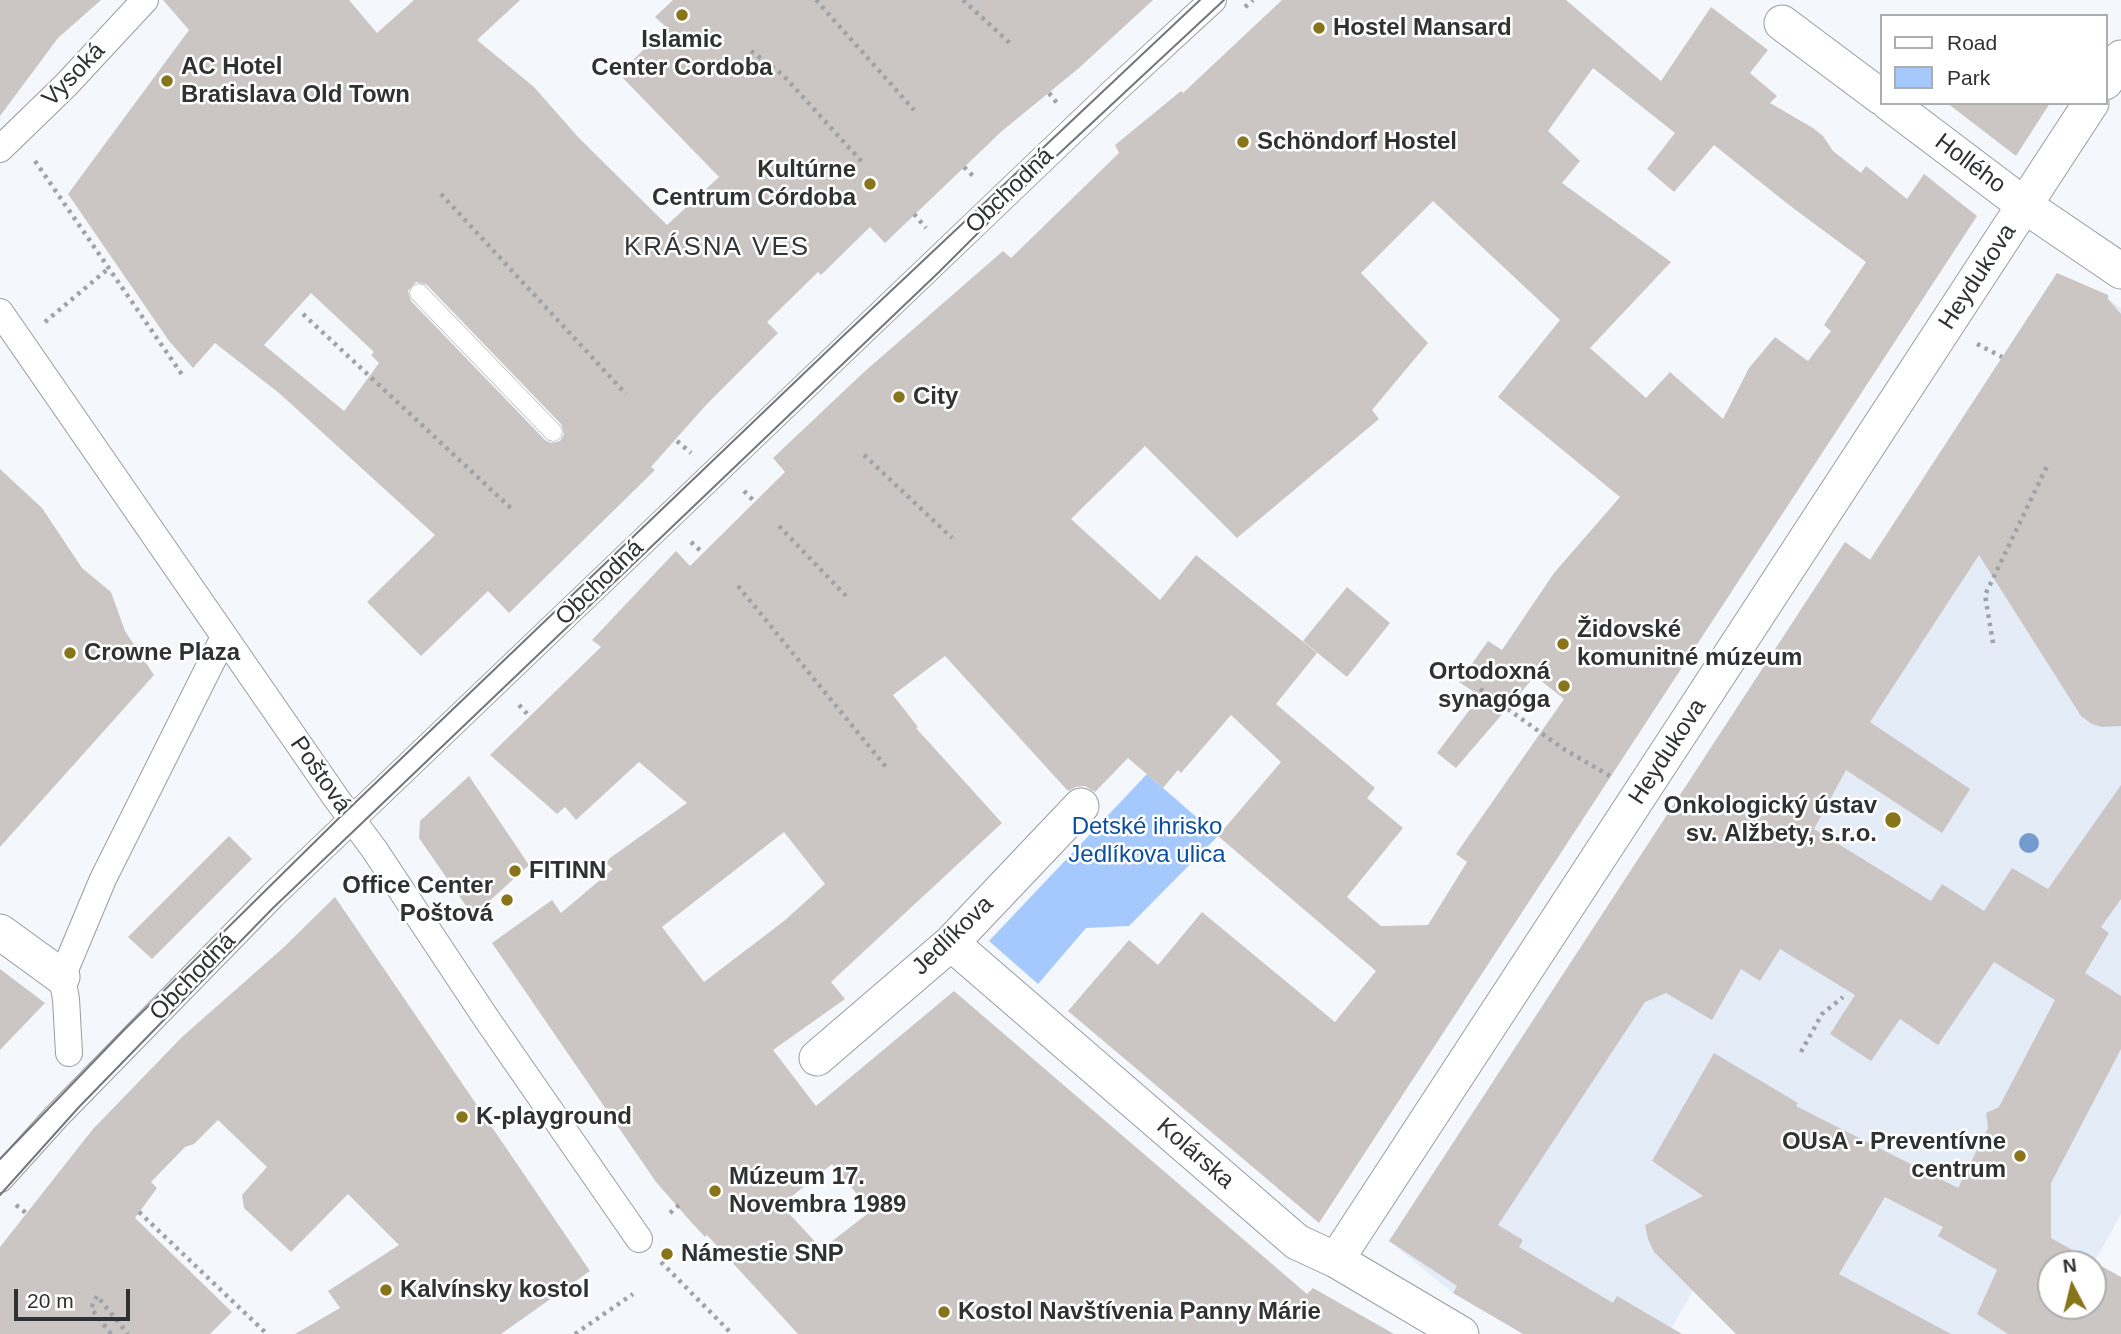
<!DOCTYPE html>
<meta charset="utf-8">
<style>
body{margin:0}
#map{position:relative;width:2121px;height:1334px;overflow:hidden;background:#f4f8fd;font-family:Arial,sans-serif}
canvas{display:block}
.legend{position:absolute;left:1880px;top:14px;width:228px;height:91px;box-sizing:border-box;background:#fff;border:2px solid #acadad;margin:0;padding:9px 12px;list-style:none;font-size:21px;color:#2f3133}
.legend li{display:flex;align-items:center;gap:14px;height:35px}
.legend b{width:35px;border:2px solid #acadad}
.north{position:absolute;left:2037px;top:1250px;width:70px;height:70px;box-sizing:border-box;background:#fff;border:2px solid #acadad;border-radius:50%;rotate:353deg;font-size:19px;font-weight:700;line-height:28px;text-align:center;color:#2f3133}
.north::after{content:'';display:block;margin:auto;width:24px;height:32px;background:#897519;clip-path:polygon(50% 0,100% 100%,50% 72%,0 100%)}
.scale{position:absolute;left:14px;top:1289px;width:116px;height:32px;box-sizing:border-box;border:4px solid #2f3133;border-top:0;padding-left:9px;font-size:21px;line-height:24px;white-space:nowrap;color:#2f3133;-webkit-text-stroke:5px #fff;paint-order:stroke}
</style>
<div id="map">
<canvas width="2121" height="1334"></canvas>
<ul class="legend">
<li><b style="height:9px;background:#fff"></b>Road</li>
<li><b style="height:19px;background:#a5c9fc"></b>Park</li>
</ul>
<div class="north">N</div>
<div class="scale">20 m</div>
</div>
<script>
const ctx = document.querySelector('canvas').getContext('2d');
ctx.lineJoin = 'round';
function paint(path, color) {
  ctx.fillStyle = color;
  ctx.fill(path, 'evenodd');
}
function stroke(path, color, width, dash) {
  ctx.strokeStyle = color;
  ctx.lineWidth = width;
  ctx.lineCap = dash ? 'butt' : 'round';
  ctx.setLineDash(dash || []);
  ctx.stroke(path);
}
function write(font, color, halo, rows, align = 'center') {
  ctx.font = font + ' Arial,sans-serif';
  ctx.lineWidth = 5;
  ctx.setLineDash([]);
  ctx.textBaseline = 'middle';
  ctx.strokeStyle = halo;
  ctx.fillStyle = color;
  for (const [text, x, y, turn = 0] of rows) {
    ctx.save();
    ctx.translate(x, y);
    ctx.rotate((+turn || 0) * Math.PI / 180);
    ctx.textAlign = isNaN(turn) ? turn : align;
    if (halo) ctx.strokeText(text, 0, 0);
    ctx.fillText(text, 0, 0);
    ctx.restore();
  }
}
paint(new Path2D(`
 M2057 273 2108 299 2121 308V1214L2094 1263 2051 1264 2023 1334H1948L1735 1217 1668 1334H1523L1453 1293 1389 1241 1845 542 1870 559Z`), '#e4ecf7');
paint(new Path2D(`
 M1147 774 1218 836 1129 926 1086 928 1038 984 989 941Z`), '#a5c9fc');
paint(new Path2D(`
 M0 0H101L58 38 0 116Z
 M163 0H349L377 33 414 0H520L477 40 534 87 578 137 667 225 719 177 619 74 666 27 655 17 673 0H1153L1079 68 1002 131 885 243 870 227 821 275 818 272 767 322 778 333 706 405 651 467 655 470 509 613 488 591 421 656 367 602 435 535 279 393 215 343 193 368 169 341 68 194 189 30ZM416 282 427 285 561 424 564 434 560 441 551 443 545 440 411 301 408 291ZM311 293 374 352 371 355 379 363 344 411 264 345Z
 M1282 0H1566L1661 81 1711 7 1768 50 1750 73 1777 96 1770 103 1813 128 1823 136 1833 151 1861 173 1866 166 1907 199 1924 174 1977 216 1319 1223 1068 1011 1129 940 1158 965 1202 912 1335 1022 1376 971 1218 836 1281 762 1231 715 1181 773 1178 770 1163 788 1128 758 1095 792 1085 786 1076 787 1068 791 945 656 893 695 918 727 916 728 1002 823 831 982 845 999 773 1050 816 1106 954 991 1307 1294 1313 1288 1394 1334H798L707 1235 705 1237 691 1222 656 1182 492 943 552 900 561 913 613 869 606 863 610 858 687 803 639 762 576 820 565 807 557 814 490 755 601 647 592 640 676 551 690 566 785 472 773 458 864 372 1003 251 1011 258 1119 153 1115 145 1181 91 1183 93ZM1593 68 1675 133 1647 169 1674 192 1714 145 1789 205 1866 262 1824 325 1831 331 1808 361 1775 337 1749 368 1723 419 1670 372 1646 398 1590 348 1671 262 1562 183 1580 161 1548 131ZM1433 201 1560 320 1498 397 1620 497 1554 573 1502 650 1488 641 1459 682 1480 696 1437 753 1456 768 1535 676 1564 699 1456 854 1467 862 1428 925 1381 926 1347 897 1403 828 1367 798 1375 788 1276 704 1317 653 1196 555 1160 600 1071 519 1145 446 1237 538 1379 419 1372 410 1428 343 1361 273ZM784 832 825 884 784 921 704 982 662 927ZM832 1164 871 1211 822 1249 781 1205Z
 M1947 103H2050L2016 156Z
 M2057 273 2108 295V299L2121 314V726L2102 727 2092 724 2081 716 1979 555 1870 722 1970 789 1942 833 1846 770 1814 829 1931 901 1942 884 1984 911 2012 868 2048 889 2121 785V899L2101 927 2109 933 2085 973 2121 996V1049L2051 1183V1238L2121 1277V1334H2008L1977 1314 1997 1270 1938 1236 1943 1227 1885 1197 1839 1274 1951 1334H1736L1654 1252 1648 1239 1645 1225 1703 1196 1652 1161 1714 1053 1798 1103 1796 1106 1958 1188 1988 1128 1986 1113 1999 1107 2055 1000 1994 962 1938 1045 1900 1019 1871 1061 1830 1034 1855 995 1780 949 1760 981 1741 969 1712 1020 1666 993 1645 1002 1498 1225 1523 1240 1519 1247 1613 1303 1617 1296 1682 1334H1523L1453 1293 1457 1286 1389 1241 1845 542 1870 560ZM2051 1264H2093V1306H2051Z
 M0 469 42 508 82 568 111 592 125 631 154 675 0 847Z
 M1347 587 1390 623 1347 677 1303 641Z
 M469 776 529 865 473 916 419 838 420 821Z
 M229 836 252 859 152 959 128 937Z
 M335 897 590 1271 501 1334H295L340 1308 328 1291 399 1245 348 1194 291 1252 244 1208 242 1195 267 1167 218 1120 194 1144 185 1147 151 1182 157 1188 135 1218 232 1312 210 1334H0V1247L93 1129 182 1037 283 948Z
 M0 969 45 1003 0 1050Z`), '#cbc6c3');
const service = new Path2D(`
 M419 293 553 432`);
const pedestrian = new Path2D(`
 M0 149 66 85 145 0
 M0 312 336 798 374 849 486 1018 639 1239
 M69 1053 66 999 62 977 103 879 224 637
 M0 1179 56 1117 273 895 1112 93 1213 0`);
const minor = new Path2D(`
 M1782 23 1881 97
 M2105 82 2121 58
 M1889 103 2024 205 2121 271
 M0 932 62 977
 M951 943 1297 1242 1336 1260 1461 1334
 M817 1058 951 943 1081 806
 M1336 1260 2091 103`);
stroke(service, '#989ca0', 19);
stroke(pedestrian, '#989ca0', 28);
stroke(minor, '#989ca0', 37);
stroke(new Path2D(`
 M816 0 914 110
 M963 0 1013 46
 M1245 7 1253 0
 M751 51 783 75 863 163
 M1049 93 1057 103
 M35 161 183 376
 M964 167 975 178
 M441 194 626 394
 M914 214 926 228
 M303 314 514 511
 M45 322 109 268
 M1977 344 2002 357
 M677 441 691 453
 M864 455 952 538
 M744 491 755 502
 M779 526 846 596
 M691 542 703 553
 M738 586 886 767
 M1993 643 1985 595 2048 464
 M1480 689 1562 748 1610 776
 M519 705 530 717
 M1801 1052 1822 1014 1843 997
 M16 1205 26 1213
 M139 1212 267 1334
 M670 1213 679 1205
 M661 1262 732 1334
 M111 1334 91 1308 97 1296 128 1334
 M575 1334 633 1294`), '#9fa2a6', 4.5, [3.5, 5]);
stroke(service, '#fff', 18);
stroke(pedestrian, '#fff', 26);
stroke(minor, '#fff', 35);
stroke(new Path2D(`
 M0 1159 125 1029 337 820 842 337 1200 0
 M0 1195 79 1107 273 908 939 272 1036 175 1224 0`), '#737679', 2);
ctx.fillStyle = '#739bcb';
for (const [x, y] of [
 [2029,843]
]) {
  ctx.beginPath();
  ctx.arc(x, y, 10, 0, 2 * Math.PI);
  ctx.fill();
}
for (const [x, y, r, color] of [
 [682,15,7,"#897519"],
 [1319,28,7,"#897519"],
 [167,81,7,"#897519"],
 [1243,142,7,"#897519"],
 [870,184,7,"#897519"],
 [899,397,7,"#897519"],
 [1563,644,7,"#897519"],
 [70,653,7,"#897519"],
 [1564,686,7,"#897519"],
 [1893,820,9,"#897519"],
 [515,871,7,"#897519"],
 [507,900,7,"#897519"],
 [462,1117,7,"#897519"],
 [2020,1156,7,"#897519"],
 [715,1191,7,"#897519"],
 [667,1254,7,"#897519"],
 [386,1290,7,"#897519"],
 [944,1312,7,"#897519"]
]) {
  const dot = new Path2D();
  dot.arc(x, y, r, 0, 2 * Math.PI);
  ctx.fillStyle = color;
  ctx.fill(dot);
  stroke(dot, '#fff', 2.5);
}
write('bold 24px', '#2f3133', '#fff', [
 ["Hostel Mansard",1333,28],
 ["Islamic",682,40,"center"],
 ["Center Cordoba",682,68,"center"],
 ["AC Hotel",181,67],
 ["Bratislava Old Town",181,95],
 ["Schöndorf Hostel",1257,142],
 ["Kultúrne",856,170,"right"],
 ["Centrum Córdoba",856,198,"right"],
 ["City",913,397],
 ["Židovské",1577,630],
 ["komunitné múzeum",1577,658],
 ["Crowne Plaza",84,653],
 ["Ortodoxná",1550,672,"right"],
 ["synagóga",1550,700,"right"],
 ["Onkologický ústav",1877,806,"right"],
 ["sv. Alžbety, s.r.o.",1877,834,"right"],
 ["FITINN",529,871],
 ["Office Center",493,886,"right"],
 ["Poštová",493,914,"right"],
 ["K-playground",476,1117],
 ["OUsA - Preventívne",2006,1142,"right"],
 ["centrum",2006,1170,"right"],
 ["Múzeum 17.",729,1177],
 ["Novembra 1989",729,1205],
 ["Námestie SNP",681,1254],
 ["Kalvínsky kostol",400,1290],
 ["Kostol Navštívenia Panny Márie",958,1312]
], 'left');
write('24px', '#2f3133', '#fff', [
 ["Vysoká",74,75,-46],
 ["Hollého",1970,164,37],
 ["Obchodná",1010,191,-44],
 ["Heydukova",1978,277,-57],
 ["Obchodná",600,583,-44],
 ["Heydukova",1668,752,-57],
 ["Poštová",320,775,55],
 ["Jedlíkova",953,936,-44],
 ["Obchodná",193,977,-46],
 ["Kolárska",1195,1154,41]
]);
write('24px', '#0a4fa2', '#fff', [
 ["Detské ihrisko",1147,827],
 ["Jedlíkova ulica",1147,855]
]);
ctx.letterSpacing = '2px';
write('26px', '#33363a', '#fff', [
 ["KRÁSNA VES",717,248]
]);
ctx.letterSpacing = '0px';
</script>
